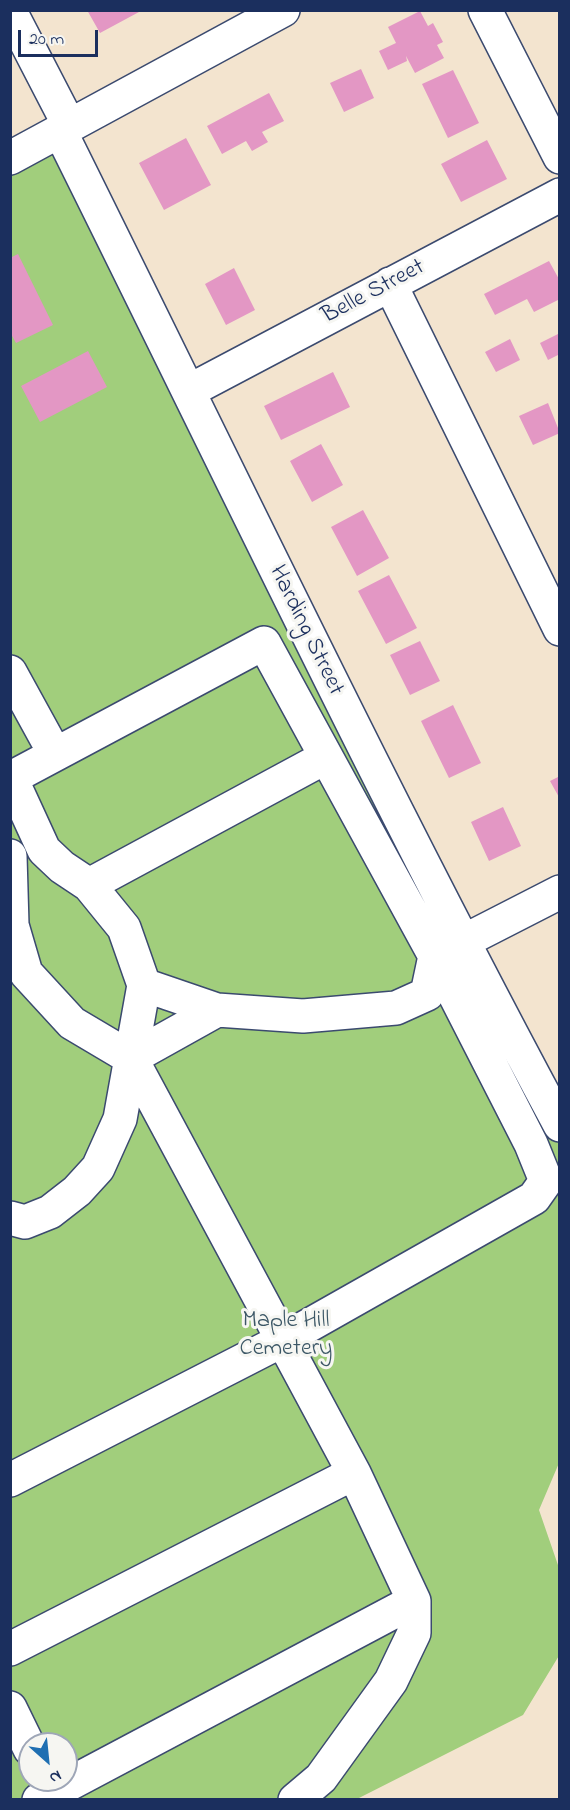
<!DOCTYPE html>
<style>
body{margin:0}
#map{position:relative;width:570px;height:1810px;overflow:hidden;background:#f3e4cf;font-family:"Indie Flower",sans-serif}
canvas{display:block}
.frame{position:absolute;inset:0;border:12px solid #1b2f5e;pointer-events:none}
.north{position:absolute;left:18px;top:1732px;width:60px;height:60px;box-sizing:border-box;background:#f6f6f2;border:2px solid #9ea6b7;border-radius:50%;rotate:153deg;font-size:16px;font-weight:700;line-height:24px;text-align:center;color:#1b2f5e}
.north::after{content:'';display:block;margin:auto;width:21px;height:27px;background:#1f6fb2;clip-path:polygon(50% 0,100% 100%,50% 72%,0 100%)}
.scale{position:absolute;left:18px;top:30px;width:80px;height:27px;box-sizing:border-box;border:3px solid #1b2f5e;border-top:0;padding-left:8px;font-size:18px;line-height:21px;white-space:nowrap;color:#1b2f5e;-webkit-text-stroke:4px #f6f6f2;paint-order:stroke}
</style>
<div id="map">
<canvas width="570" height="1810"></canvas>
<div class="frame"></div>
<div class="north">N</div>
<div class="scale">20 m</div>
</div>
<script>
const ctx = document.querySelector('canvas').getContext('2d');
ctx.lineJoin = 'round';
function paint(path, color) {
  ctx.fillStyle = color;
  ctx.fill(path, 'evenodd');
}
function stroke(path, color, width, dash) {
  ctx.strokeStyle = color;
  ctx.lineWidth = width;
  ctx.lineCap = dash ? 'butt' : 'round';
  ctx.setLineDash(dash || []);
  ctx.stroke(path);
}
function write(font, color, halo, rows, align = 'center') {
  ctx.font = font + ' "Indie Flower",sans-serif';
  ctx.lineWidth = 6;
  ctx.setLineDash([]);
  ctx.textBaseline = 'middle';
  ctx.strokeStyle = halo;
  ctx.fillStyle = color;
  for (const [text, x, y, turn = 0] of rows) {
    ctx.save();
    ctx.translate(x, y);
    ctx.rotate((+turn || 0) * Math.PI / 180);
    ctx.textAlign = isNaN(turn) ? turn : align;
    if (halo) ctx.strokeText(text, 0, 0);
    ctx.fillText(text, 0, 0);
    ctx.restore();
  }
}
paint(new Path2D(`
 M60 131 559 1123V1463L539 1510 559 1568 560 1654 523 1715 357 1799 11 1800 10 158ZM30 1744H66V1780H30Z`), '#a1ce7c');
paint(new Path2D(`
 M87 10H138L139 12 100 33Z
 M420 11 428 26 433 23 443 42 437 45 444 58 415 73 406 56 407 61 388 70 379 51 396 43 388 27Z
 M361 69 374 98 344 112 330 83Z
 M453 70 479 123 448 138 422 84Z
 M269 93 284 121 262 132 268 142 252 151 246 141 222 154 207 126Z
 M186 138 211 185 164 210 139 163Z
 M487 140 507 179 461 202 441 164Z
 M18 254 53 325 16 343 10 332V258Z
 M549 261 560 281V299L534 312 527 299 495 315 484 294Z
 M234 268 255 310 226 325 205 284Z
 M560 333V354L548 360 540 343Z
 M510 339 520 360 496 372 485 352Z
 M88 351 107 387 40 422 21 386Z
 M333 372 350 407 281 440 264 406Z
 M548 403 560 433 533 445 519 416Z
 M321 444 343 485 312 502 290 461Z
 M363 510 389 558 357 576 331 527Z
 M389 575 417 628 386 644 358 591Z
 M420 641 440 681 410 695 390 655Z
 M453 705 481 763 449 778 421 721Z
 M560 776V799L550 781Z
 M503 807 521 846 489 861 471 822Z`), '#e397c4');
const minor = new Path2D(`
 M485 10 560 157
 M10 11 69 125
 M60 131C225 463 384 798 560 1125
 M10 158 283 10
 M390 284 560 629
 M189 391 560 195
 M10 672 55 754
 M10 856 12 925 26 973 72 1023 131 1058
 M144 985 217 1010
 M10 1218 25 1222 50 1212 77 1191 98 1168 120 1119 144 985 124 928 89 885 326 757
 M10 1480 283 1340 534 1198 546 1181 531 1144 435 956 264 643 11 778 44 850 62 867 89 885
 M10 1649 354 1473
 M10 1708 30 1749
 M39 1800 414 1601
 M295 1800 321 1778 391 1681 414 1633V1601L354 1473 131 1058 217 1010 303 1016 396 1008 427 994 435 956 560 892`);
stroke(minor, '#3b4a6f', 36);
stroke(minor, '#fff', 33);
write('24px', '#1b2f5e', '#f6f6f2', [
 ["Belle Street",374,293,-28],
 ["Harding Street",305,631,64]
]);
write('24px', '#3c5766', '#f6f6f2', [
 ["Maple Hill",286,1322],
 ["Cemetery",286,1350]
]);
</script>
